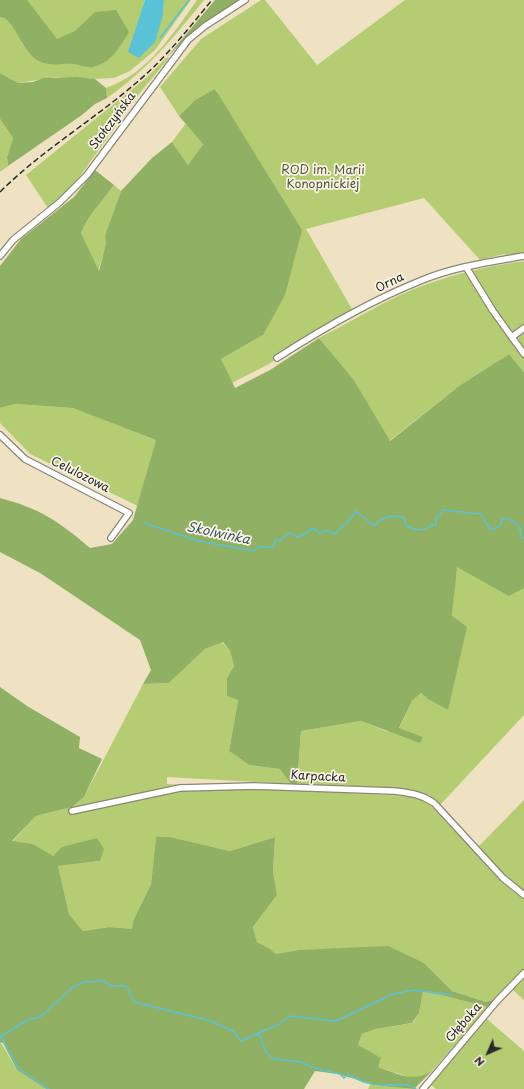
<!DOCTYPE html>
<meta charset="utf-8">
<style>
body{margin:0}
#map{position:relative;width:524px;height:1089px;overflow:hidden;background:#efe2c3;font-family:"Playpen Sans",sans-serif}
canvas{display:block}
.north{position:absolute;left:468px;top:1033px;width:40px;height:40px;-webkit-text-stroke:3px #fcf5e5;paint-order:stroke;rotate:225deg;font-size:11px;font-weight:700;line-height:16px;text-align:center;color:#2b2b2b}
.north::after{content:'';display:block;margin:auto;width:14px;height:18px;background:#2b2b2b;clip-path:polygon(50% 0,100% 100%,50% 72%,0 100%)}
</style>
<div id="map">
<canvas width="524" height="1089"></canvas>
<div class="north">N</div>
</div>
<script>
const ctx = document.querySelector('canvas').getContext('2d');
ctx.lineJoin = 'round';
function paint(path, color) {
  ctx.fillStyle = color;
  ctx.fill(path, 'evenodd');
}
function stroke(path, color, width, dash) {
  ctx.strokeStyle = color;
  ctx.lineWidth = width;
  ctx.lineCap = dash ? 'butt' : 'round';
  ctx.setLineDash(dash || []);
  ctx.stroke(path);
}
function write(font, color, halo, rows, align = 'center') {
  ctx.font = font + ' "Playpen Sans",sans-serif';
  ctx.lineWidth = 3.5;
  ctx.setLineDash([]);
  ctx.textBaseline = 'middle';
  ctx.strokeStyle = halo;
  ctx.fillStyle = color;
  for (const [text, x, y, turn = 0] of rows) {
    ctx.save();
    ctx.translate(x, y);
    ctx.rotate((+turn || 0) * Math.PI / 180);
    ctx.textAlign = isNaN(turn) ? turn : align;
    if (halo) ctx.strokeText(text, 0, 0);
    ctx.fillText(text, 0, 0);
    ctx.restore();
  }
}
paint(new Path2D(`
 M0 0H145L139 21 163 15 164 0H191L155 50 130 71 114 78 95 79 56 77 18 83 0 73Z
 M197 0H204C174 37 147 70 107 98L106 88C147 74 173 34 197 0Z
 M261 0H265L317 65 405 0H524V254L509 257 504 254 480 260 424 198 306 229 353 311 267 365 232 383 221 359 263 335 216 89 195 100 179 116 160 87 201 39Z
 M166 58H169L139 94 70 190 48 208 26 175 146 78Z
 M0 119 13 138 7 157 8 166 0 172Z
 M186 123 203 144 188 165 172 142Z
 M114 185 121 191 105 235 107 244 98 271 81 233C88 215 103 201 114 185Z
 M524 261V372L509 354 459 386 389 441 354 380 319 338C346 324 373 308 400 295 440 277 481 267 524 261Z
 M15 404 74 408 156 440 138 506 30 454 0 423V408Z
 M524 455V715L440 805 429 795 415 791 297 784 301 731 361 721 386 731 423 737 399 729 412 701 421 693 428 699 452 616 455 581 268 578 134 512Z
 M222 642 230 651 234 666 227 678 238 700 229 751 249 765 281 769 291 784 167 777V784L410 796 423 799 433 808 501 880 524 896V969L496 999 486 1002 452 991 424 963 339 949 298 950 276 954 269 948 257 942 253 927 277 895 273 871 275 837 230 851 170 837H156L151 884 133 921 132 929 109 927 83 931 69 914 58 866 100 861 50 856 33 844 12 842 36 816 72 807 84 797 143 684 169 683 205 649Z
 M524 800V891L505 875 478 847Z
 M524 979V1000L513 990Z
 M423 992 441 995 488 1007 432 1071 423 1077 412 1078 378 1067 358 1045 362 1034 376 1029 413 1023 419 1013Z
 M487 1019 524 1051V1089H436L430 1084Z
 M0 1041 17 1070 46 1089H0Z
 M371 1083 381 1086 414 1089H368Z`), '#b5cd72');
paint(new Path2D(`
 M0 0H27L57 39 75 31 95 12 116 10 129 32C120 47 111 63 93 67 88 68 80 65 75 64 62 63 51 67 39 61 23 54 14 17 0 17Z
 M215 0H240L197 28 166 58Z
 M0 73 18 83 33 82 43 78 76 77 95 79 106 88 107 98 95 104 82 115 8 166 7 157 13 138 0 119Z
 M215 89 302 230 285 295 263 335 221 359 235 388 270 370 319 338 354 380 390 441 459 386 509 354 524 372V588L509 596 457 567 452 616 467 627 448 710 428 699 421 693 412 701 399 728 423 737 420 743 361 721 301 731 297 784H291L280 769 249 765 229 751 238 700 227 696V678L234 666 230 651 223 642 205 649 169 683 143 684 151 670 140 640 40 573 0 552V498C39 508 60 522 90 548L112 544 133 520 156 440 73 408 15 404 0 408V266L21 239 74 197 95 170 114 185C103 201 88 215 81 233L99 271 106 244 105 235 121 191 152 158 172 142 188 165 203 144 179 116 195 100Z
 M0 687 27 706 80 737 79 748 102 759 84 797 72 807 36 816 12 841 33 844 53 856 62 847 97 838 104 849 100 861 58 866 69 914 83 931 109 927 132 929 133 921 151 884 156 837H170L230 851 275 837 273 871 277 895 253 927 257 942 269 948 276 954 298 950 388 946 424 963 452 991 486 1002 496 999 488 1007 441 995 423 992 419 1013 412 1023 376 1029 362 1034 358 1045 381 1058 378 1067C399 1074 413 1083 432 1071L414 1089 381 1086 337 1074 315 1071 304 1089H46L17 1070 3 1043 0 1042Z`), '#90b064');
paint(new Path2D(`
 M145 0H164L163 15 155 42 139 58 128 52Z`), '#5ac2d7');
stroke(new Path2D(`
 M160 38 189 0
 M144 523 198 541 254 551 258 547H273L276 539 279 541 289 533 299 537 314 528 320 534 325 530 334 534 345 525 356 511 374 526C383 516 390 515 403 517L407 526C415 531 425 531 432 525H436V518L444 510 481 514 489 528 494 529 500 526 502 520 506 518C517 522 521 526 521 537L524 538
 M256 1034 260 1036 266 1052 274 1059 301 1062 314 1068 340 1074 344 1078 348 1074C371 1089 383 1084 410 1085L416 1089
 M0 1035 19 1069 49 1089
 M1 1036 28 1020 40 1017 73 987 84 982 105 981 110 986H126L134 1002 211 1021 233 1031 241 1041 279 1024 290 1016 336 1021 393 994 414 990 452 995`), '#5ac2d7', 1.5);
const minor = new Path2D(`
 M0 256 13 240 60 202 87 175 188 40 205 26 245 0
 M466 267 493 311 524 354
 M512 337 524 328
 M277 358C322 329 370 301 420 281 453 267 489 262 524 256
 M0 435 25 459 129 513 111 538
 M72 811 180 788 254 786 394 791C410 793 421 794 434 803L503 878 524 895
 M423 1089 497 1001 524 973`);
stroke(minor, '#8d8677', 8);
stroke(minor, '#fff', 5.5);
stroke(new Path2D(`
 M0 192C41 151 92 121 136 83 165 59 188 29 212 0`), '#2b2b2b', 1.5, [6, 3]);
write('12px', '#2b2b2b', '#fcf5e5', [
 ["Stołczyńska",113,121,-53],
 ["Orna",390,283,-26],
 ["Celulozowa",80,475,27],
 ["Karpacka",318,777,3],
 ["Głęboka",464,1023,-49]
]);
write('12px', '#4e543d', '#fcf5e5', [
 ["ROD im. Marii",323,171],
 ["Konopnickiej",323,185]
]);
write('italic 13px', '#39585f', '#fcf5e5', [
 ["Skolwinka",218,534,12]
]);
</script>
